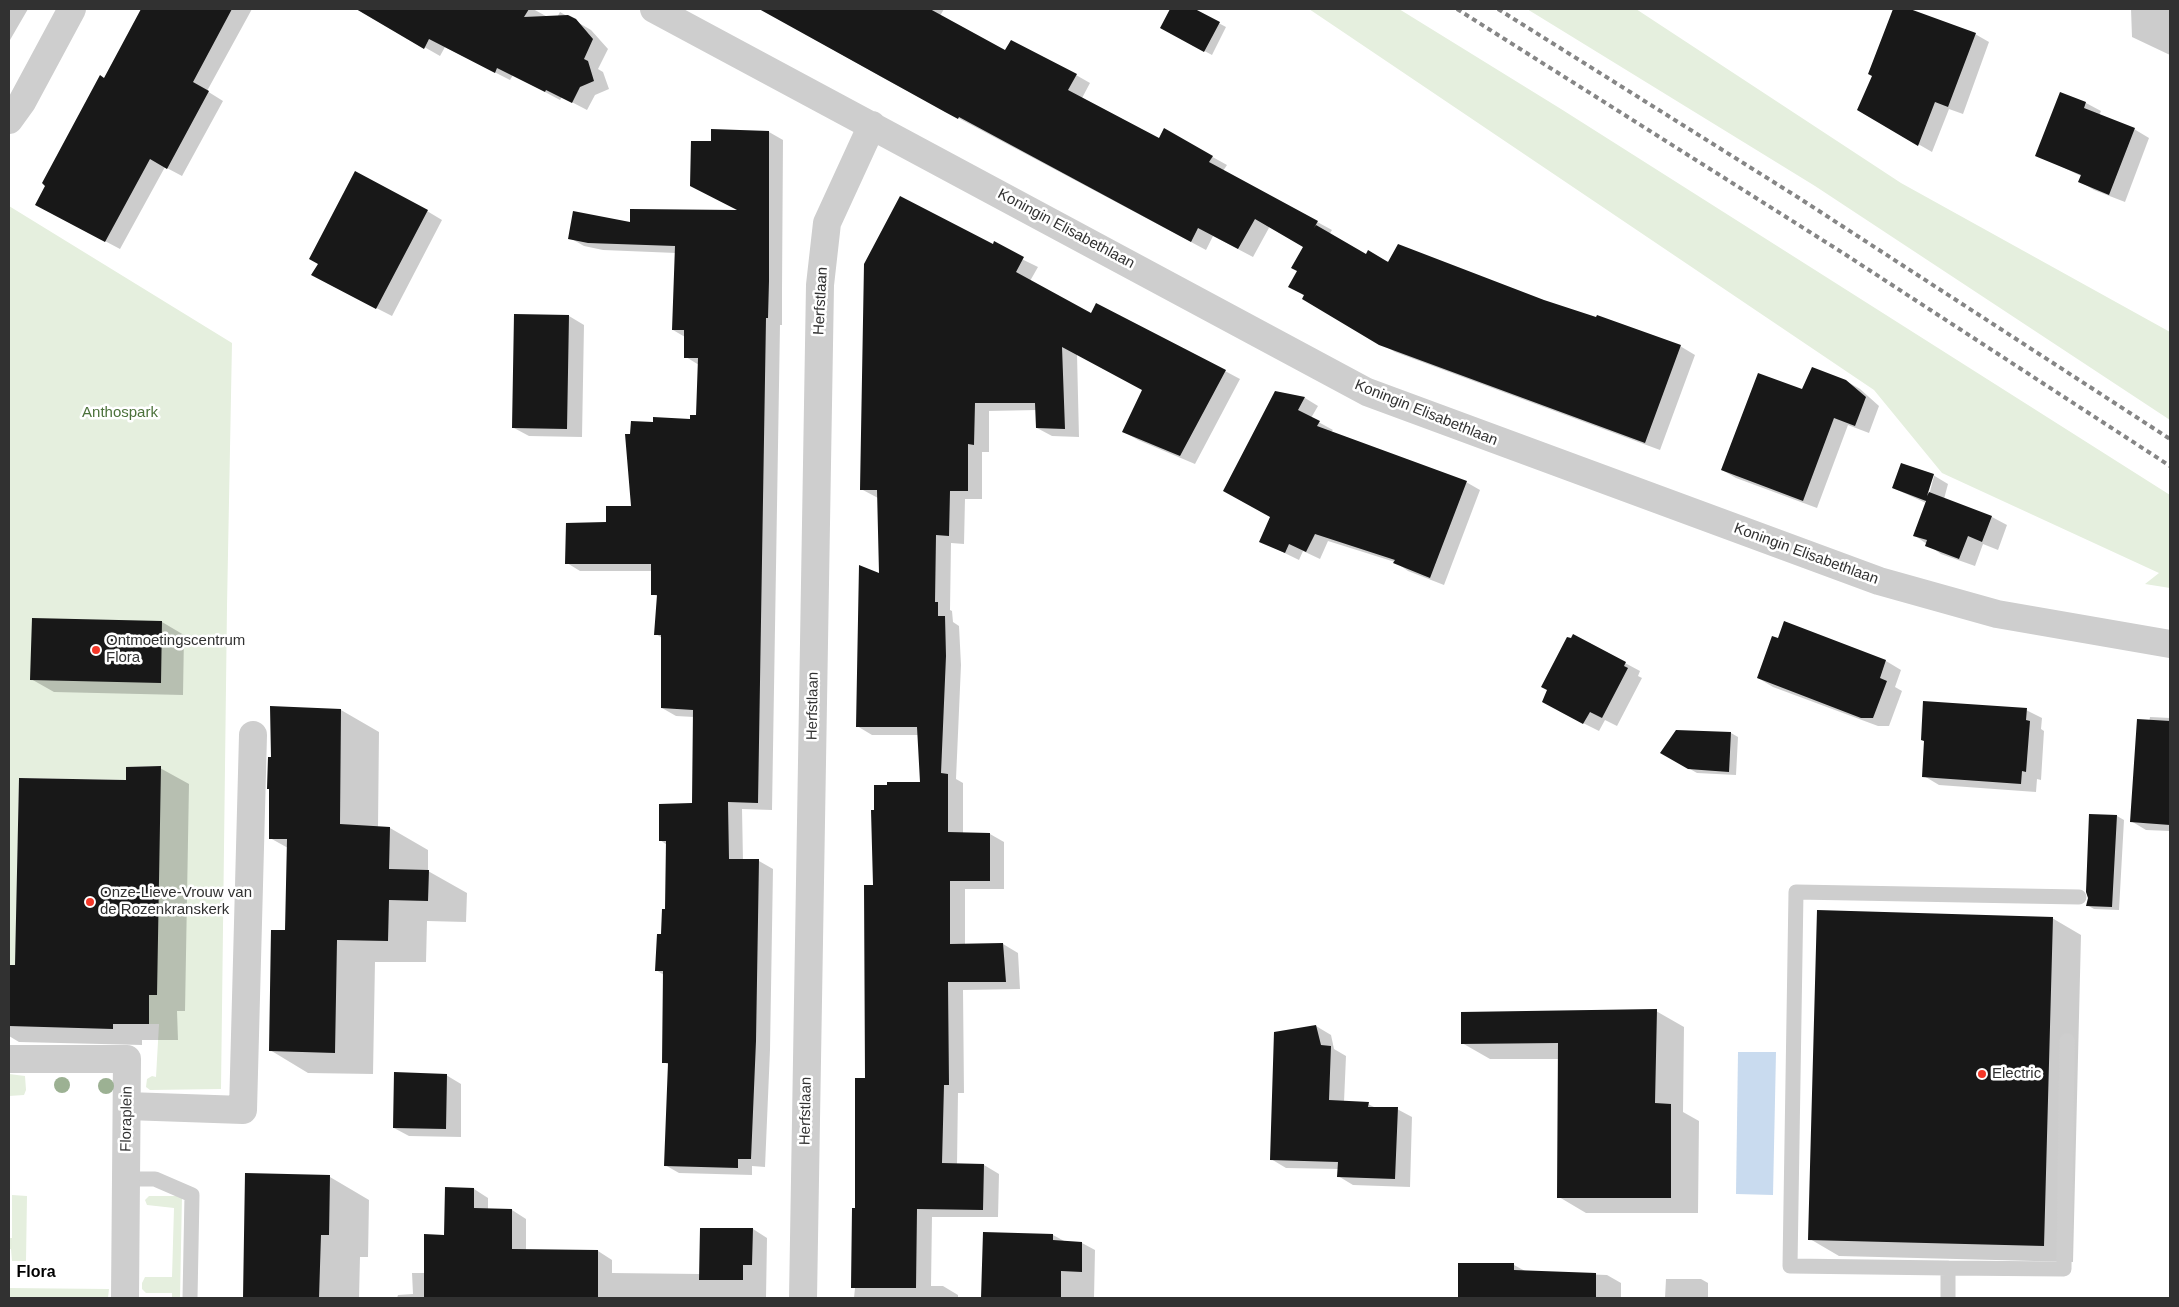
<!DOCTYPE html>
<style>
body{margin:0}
#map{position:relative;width:2179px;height:1307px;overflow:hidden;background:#fff;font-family:Arial,sans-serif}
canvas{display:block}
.frame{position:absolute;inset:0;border:10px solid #313131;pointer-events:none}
</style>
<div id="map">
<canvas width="2179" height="1307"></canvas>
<div class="frame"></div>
</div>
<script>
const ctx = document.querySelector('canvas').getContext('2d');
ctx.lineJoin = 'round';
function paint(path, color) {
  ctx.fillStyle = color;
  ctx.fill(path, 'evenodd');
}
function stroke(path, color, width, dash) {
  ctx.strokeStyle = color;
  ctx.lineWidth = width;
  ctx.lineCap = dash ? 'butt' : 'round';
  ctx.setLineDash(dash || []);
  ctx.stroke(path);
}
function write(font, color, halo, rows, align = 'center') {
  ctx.font = font + ' Arial,sans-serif';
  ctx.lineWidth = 5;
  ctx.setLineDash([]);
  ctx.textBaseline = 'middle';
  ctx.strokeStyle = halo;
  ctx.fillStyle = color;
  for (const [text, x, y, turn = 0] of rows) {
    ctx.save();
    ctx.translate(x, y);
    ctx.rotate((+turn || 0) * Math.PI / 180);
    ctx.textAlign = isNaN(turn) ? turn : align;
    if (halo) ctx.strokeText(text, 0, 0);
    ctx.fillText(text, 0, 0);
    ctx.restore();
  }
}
paint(new Path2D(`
 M1309 9H1399L1561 109 2170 495V588L2145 584 2159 573 1942 473 1874 390Z
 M1527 9H1636L1901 183 2170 332V420L1815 186Z
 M9 206 232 343 227 606 221 1089 150 1090 146 1087 147 1079 152 1076 156 1077 159 1024H149V995L160 766 127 767 126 780 19 778 17 889 22 915 16 916V939L21 965H9Z
 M9 1074 25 1076 26 1090 24 1095 9 1096Z
 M12 1195 27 1196 26 1261H12L11 1249H9V1238H12Z
 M149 1196H182L180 1298H172V1293H146L142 1289V1283L145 1277H172L174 1208 147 1205 145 1200Z
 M9 1288 109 1289 108 1298H9Z`), '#e5efde');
paint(new Path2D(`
 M1738 1052H1776L1773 1195 1736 1194Z`), '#c9dbef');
paint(new Path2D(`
 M9 9H28L10 40H9Z
 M143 9H252L207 91 223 101 182 176 165 167 120 249 52 213 104 79Z
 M358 9H533L555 21 560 12 591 30 608 49 598 69 603 72 609 89 595 95 587 110 562 97 560 100 513 75 510 80 445 47 440 56Z
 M803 9H944L940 16 1006 52 1076 75 1090 83 1082 98 1159 139 1164 130 1227 165 1223 171 1332 230 1329 235 1366 256 1544 301 1680 346 1695 355 1660 450 1395 352 1304 299 1305 296 1290 287 1298 270 1305 246 1270 226 1253 257 1213 236 1206 250 887 80 793 27Z
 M1171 9H1192L1226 27 1212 55 1161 28Z
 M1894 9H1906L1975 34 1989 42 1963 114 1949 109 1932 152 1859 110 1873 76 1870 74Z
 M2131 9H2170V55L2132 37Z
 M2061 93 2086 103 2101 111 2099 116 2134 129 2149 138 2125 202 2094 190 2079 181 2081 176 2037 155Z
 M769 132 783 140 782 290V325H780L772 810 742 809 743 861H759L773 869 770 1050 765 1167 752 1166V1175L679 1173 665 1165 669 1065 664 1062V975L656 970 666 910 667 845 660 840 693 805 694 717 676 716 662 708V638L656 634 659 597 653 594V571H580L567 563 607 524 632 507V435L654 424 691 420 698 416 699 365 686 357 685 337 673 330 676 253 603 250 584 246 570 238 631 224 740 211 712 142Z
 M427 211 442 220 392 316 327 283 319 264Z
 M993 245 1038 267 1030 281 1092 315 1225 371 1240 379 1195 464 1138 440 1124 432 1144 390 1077 354 1079 437 1052 436 1037 428V410L989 411V452H982V499H965L964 544 951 543 950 610 952 611 953 622 959 626 961 665 956 779 963 783V834H990L1004 842V889H965V945L1003 944 1018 953 1020 989 963 990 964 1093H958L957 1165H984L999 1174 998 1217H932L931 1286H943L958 1295V1298H854L855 1288 853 1287 866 1080 876 811 922 784 919 735H872L857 726 881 574 878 498 861 489Z
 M569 316 584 325 582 437 529 436 514 428Z
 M1846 381 1860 389 1879 406 1869 433 1848 425 1817 508 1736 478 1722 470 1803 391Z
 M1275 393 1305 398 1318 406 1311 418 1333 430 1331 432 1466 482 1480 490 1444 585 1408 571 1395 562 1328 541 1320 559 1303 551 1299 560 1260 541 1271 516Z
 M1933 475 1948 484 1944 499 1992 517 2007 525 1998 550 1983 544 1975 566 1941 554 1914 535 1926 503 1893 488ZM1932 476H1934L1927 503 1925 502Z
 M162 622 184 635 183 695 54 692 31 679Z
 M1785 623 1886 661 1901 670 1895 687 1902 691 1889 726H1878L1773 687 1758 678 1779 640Z
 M1625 663 1640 671 1638 676 1642 678 1617 726 1605 720 1599 731 1559 711Z
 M272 708 341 710 379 732 378 827 390 828 428 850V871L467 893 466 922 427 921 426 962H375L373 1074 308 1073 270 1050 287 932 288 848 270 838Z
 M2026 710 2042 718 2041 729 2044 731 2041 780 2037 779 2036 792 1939 785 1924 776Z
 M2150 717 2170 718V831L2146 830 2131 821Z
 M1731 733 1738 737 1736 775 1697 773 1662 753Z
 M160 768 189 784 185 1011H177L178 1040H142V1045L19 1042 9 1036V966H17L128 781Z
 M2090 816H2117L2124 820 2119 910 2094 909 2087 905 2090 898Z
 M2052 918 2081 935 2073 1262 1839 1256 1810 1239Z
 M1656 1011 1684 1027 1683 1112 1699 1121 1698 1213H1586L1559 1197 1560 1059H1490L1462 1043Z
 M1316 1026 1331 1035 1334 1049 1346 1056 1344 1102 1368 1104 1376 1108 1397 1109 1412 1117 1410 1187 1353 1185 1338 1176 1339 1169 1286 1168 1271 1159Z
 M446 1075 461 1084V1137L409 1136 394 1128Z
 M247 1174 330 1177 369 1200 368 1257H360L359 1298H245Z
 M474 1189 488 1198V1210H512L526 1219V1250L598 1251 612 1260V1273L700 1274 753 1229 767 1238 766 1298H397L398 1295 413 1294 412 1273H425Z
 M984 1233 1053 1235 1066 1242 1082 1243 1095 1250 1094 1298H982Z
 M1459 1264 1514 1265 1527 1272 1607 1275 1621 1283V1298H1459Z
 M1666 1279H1701L1708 1283V1298H1665Z
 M1727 1297H1773L1774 1298H1727Z`), '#0003');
paint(new Path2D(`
 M141 9H232L193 82 209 91 167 169 150 159 105 242 35 205 45 186 42 183 100 75 104 78Z
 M356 9H529L524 17 568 15 576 19 593 39 584 59 588 61 594 81 580 87 572 103 546 90 545 92 497 68 495 73 429 39 424 49Z
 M759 9H930L1005 50 1011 40 1077 74 1068 90 1159 138 1164 128 1213 156 1209 162 1318 221 1314 228 1316 225 1366 254 1368 250 1388 262 1398 244 1544 300 1596 317 1597 315 1681 345 1645 443 1379 345 1302 299 1304 295 1288 287 1297 271 1291 268 1303 247 1255 219 1238 249 1198 228 1191 242 959 117 958 119 945 112Z
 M1170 9H1195L1220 22 1204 52 1160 28Z
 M1893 9H1910L1976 33 1948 107 1935 102 1918 146 1857 110 1872 76 1868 74Z
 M2060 92 2086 102 2084 108 2135 128 2109 195 2078 182 2081 175 2035 156Z
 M711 129 769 131V281L768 318H766L758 803 728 802 729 859H759L756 1041 751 1159H738V1168L664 1166 668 1063H662L663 971H655L657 934H661L662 909H665L666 841H659V804L692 803 693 710 661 708V635H654L657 595H651V564H565L566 523 606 522V506H631L625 434H630L631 421 653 422V417L690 419V415H696L698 358H684V330H672L675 246 588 243 568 239 573 211 630 222V209L737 210 690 186 691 141H711Z
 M355 171 428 210 376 309 311 275 318 264 309 259Z
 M900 196 993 244 994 241 1024 257 1016 272 1091 313 1096 303 1226 370 1180 456 1122 432 1142 390 1062 347 1065 429 1036 428 1035 403H975L974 445 968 444V491H950L949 536 936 535 935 602H938V616H945L946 656 941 773 948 774V832L990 833V881H950V944L1003 943 1006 982H948L949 1085H944L942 1163 984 1164 983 1210 917 1209 916 1288H851L852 1208H855V1078H865L864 885H873L871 810H874V785H887V782H920L917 727H856L859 565 879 573 877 490H860L864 264Z
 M514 314 569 315 567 429 512 428Z
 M1812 367 1846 380 1866 397 1855 426 1834 418 1803 501 1721 470 1758 373 1802 389Z
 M1275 391 1305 397 1298 410 1320 421 1317 426 1467 481 1430 578 1393 563 1395 560 1315 534 1306 552 1289 544 1285 553 1259 542 1270 517 1223 491Z
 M1901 463 1934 474 1927 496 1929 492 1992 516 1982 542 1968 536 1959 559 1925 546 1927 540 1913 536 1926 501 1892 488Z
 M32 618 162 621 161 683 30 680Z
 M1784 621 1886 660 1880 678 1887 681 1873 718H1861L1757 678 1772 636 1778 638Z
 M1573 634 1626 662 1624 666 1628 668 1602 718 1590 712 1583 724 1542 702 1547 690 1541 687 1567 637 1571 638Z
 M1923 701 2027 708 2026 720 2030 721 2026 772 2022 771 2021 784 1922 777 1924 741 1921 740Z
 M270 706 341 709 340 824 390 827 389 869 429 870 428 901 389 900 388 941 337 940 335 1053 269 1051 271 930H285L287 839H269V789H267L268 757H271Z
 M2137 719 2170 721V825L2130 822Z
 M1676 730 1731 732 1729 772 1688 769 1660 753Z
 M161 766 157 995H149V1024H113V1029L9 1026V965H15L19 778 126 780V767Z
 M2089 814 2117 815 2112 907 2086 906 2088 898 2086 892Z
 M1817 910 2053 917 2044 1246 1808 1240Z
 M1657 1009 1655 1103 1671 1104V1198H1557L1558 1043 1461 1044V1012Z
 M1316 1025 1321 1045 1331 1046 1329 1100 1369 1102 1368 1107H1398L1395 1179 1337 1177 1338 1162 1270 1160 1274 1032Z
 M394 1072 447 1074 446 1129 393 1128Z
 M245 1173 330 1175 329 1235H321L319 1298H243Z
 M445 1187 474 1188V1208L512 1209V1249L598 1250V1298H424V1234L444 1235Z
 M700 1228H753L752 1265H743V1280H699Z
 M983 1232 1053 1234V1240L1082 1242V1272L1061 1271V1298H981Z
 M1458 1263H1514V1270L1596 1273V1298H1458Z`), '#181818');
stroke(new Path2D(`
 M126 1179H155L192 1195 190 1298
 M1948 1268 1790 1266 1796 892 2079 897
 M1948 1298V1268L2064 1269 2067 1041`), '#cecece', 15);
stroke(new Path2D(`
 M654 9 1367 392 1879 581 1997 614 2170 644
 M9 120 22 102 72 9
 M9 1059H127L125 1298
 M127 1106 243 1110 253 735
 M803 1298 820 285 827 223 872 125`), '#cecece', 28);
stroke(new Path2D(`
 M1457 9 1843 253 2170 466
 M1498 9 1799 198 2170 439`), '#868686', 4, [5, 4]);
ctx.fillStyle = '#9cb193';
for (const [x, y] of [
 [62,1085],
 [106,1086]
]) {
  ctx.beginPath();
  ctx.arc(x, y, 8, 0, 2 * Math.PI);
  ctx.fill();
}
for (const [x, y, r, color] of [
 [96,650,5,"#f33728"],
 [90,902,5,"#f33728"],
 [1982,1074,5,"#f33728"]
]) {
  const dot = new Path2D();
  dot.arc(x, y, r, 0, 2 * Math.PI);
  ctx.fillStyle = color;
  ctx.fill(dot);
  stroke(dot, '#fff', 2);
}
write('15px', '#313131', '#fff', [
 ["Koningin Elisabethlaan",1066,229,28],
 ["Herfstlaan",821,301,-87],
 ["Koningin Elisabethlaan",1426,413,22],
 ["Koningin Elisabethlaan",1806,554,20],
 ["Herfstlaan",813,706,-89],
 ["Herfstlaan",806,1111,-89],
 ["Floraplein",127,1119,-89]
]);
write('15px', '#4b713a', '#fff', [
 ["Anthospark",120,413]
]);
write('15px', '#313131', '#fff', [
 ["Ontmoetingscentrum",106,641],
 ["Flora",106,658],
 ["Onze-Lieve-Vrouw van",100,893],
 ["de Rozenkranskerk",100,910],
 ["Electric",1992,1074]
], 'left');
write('bold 16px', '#000', '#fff', [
 ["Flora",36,1273]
]);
</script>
